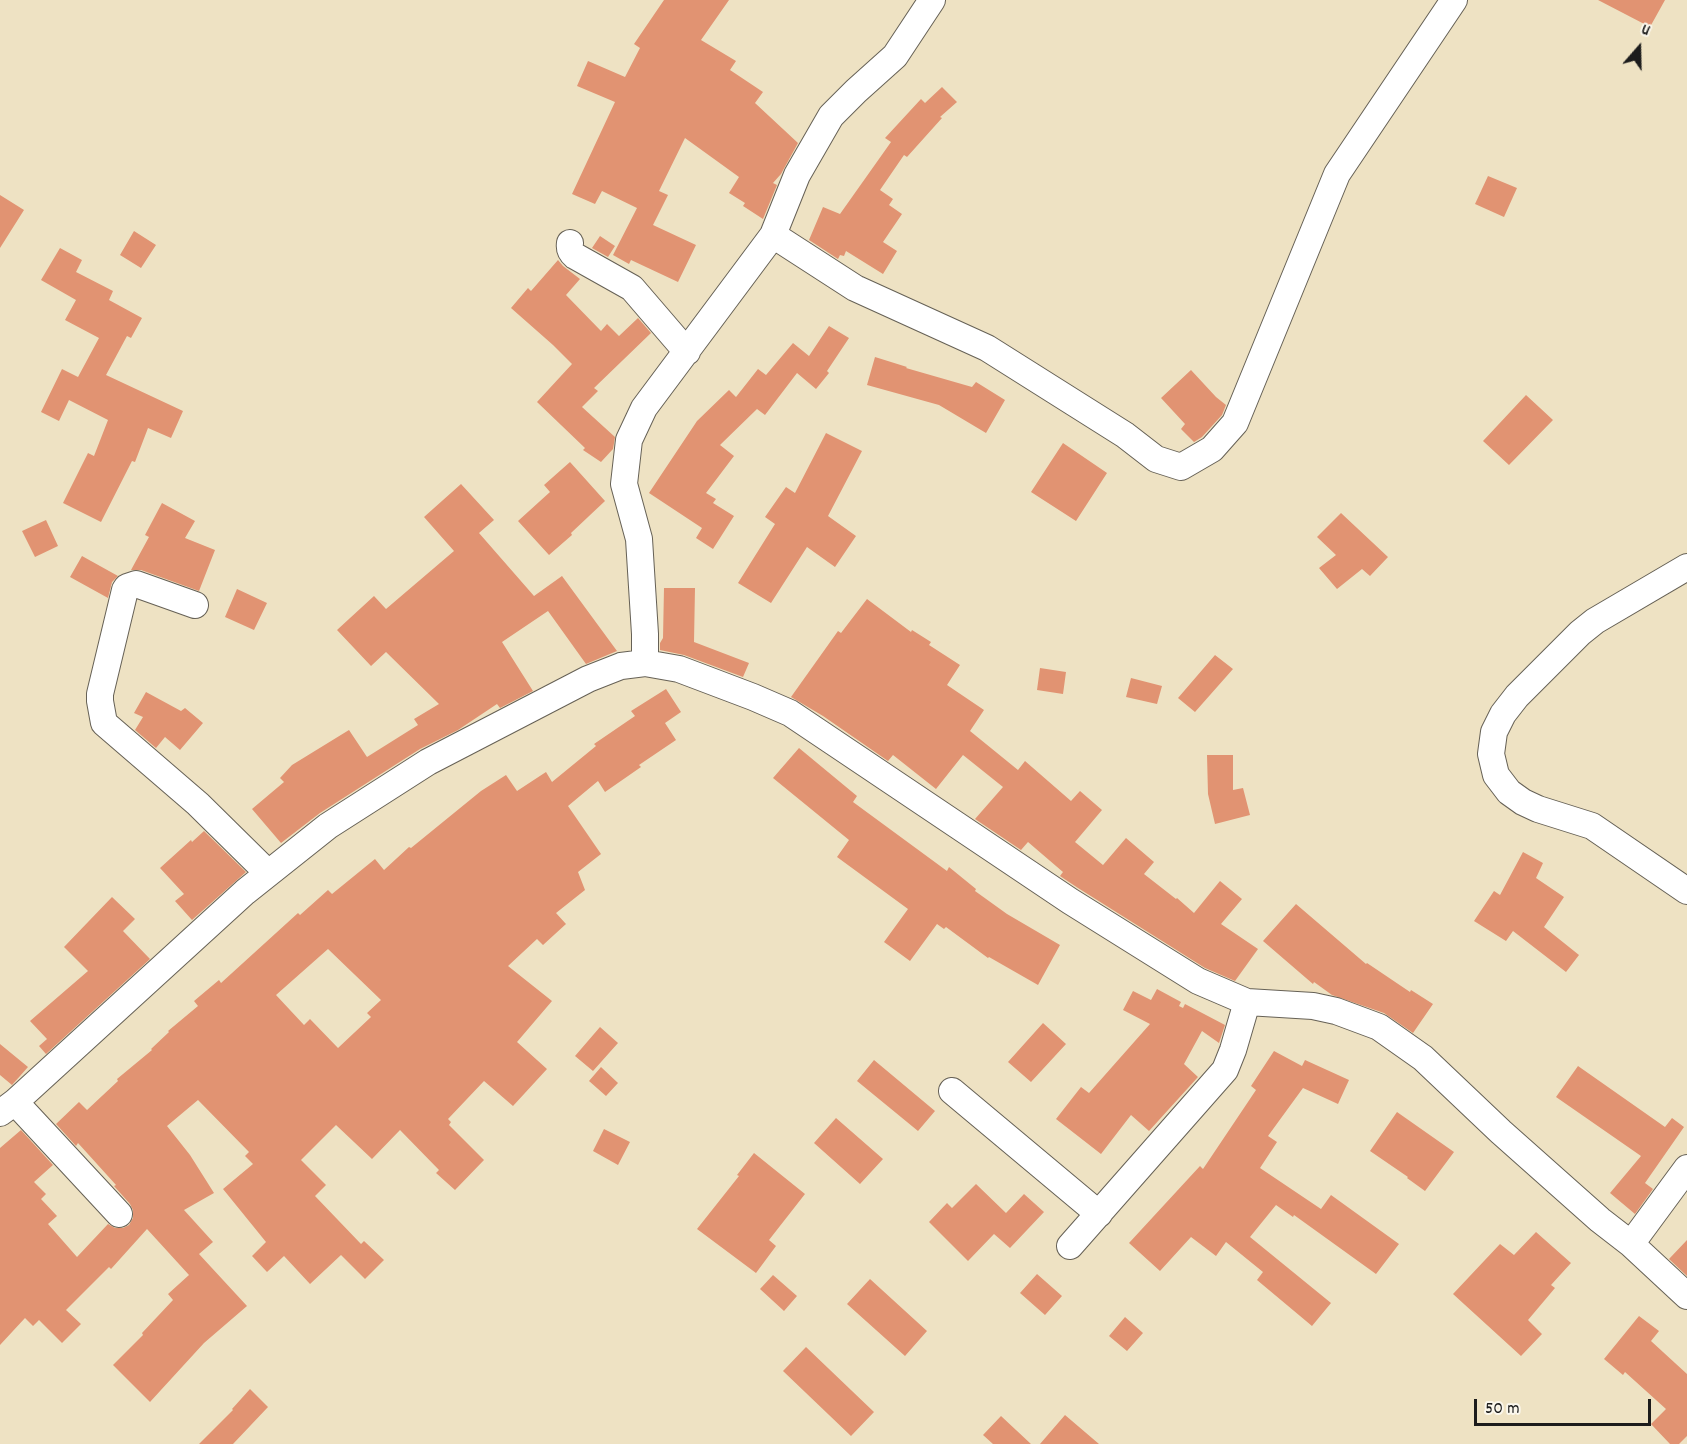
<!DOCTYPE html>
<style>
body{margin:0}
#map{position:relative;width:1687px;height:1444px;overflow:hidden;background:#eee2c3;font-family:Dekko,sans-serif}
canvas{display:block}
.north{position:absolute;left:1609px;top:18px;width:60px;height:60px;-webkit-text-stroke:4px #fbf7ec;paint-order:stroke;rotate:20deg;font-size:16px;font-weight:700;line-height:24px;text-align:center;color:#1c1c1c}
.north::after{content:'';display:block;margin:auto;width:21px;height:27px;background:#1c1c1c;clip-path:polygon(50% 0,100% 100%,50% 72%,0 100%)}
.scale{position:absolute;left:1474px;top:1399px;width:177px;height:27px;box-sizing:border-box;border:3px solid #1c1c1c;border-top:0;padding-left:8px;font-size:18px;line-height:21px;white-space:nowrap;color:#1c1c1c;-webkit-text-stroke:4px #fbf7ec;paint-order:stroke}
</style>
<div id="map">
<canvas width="1687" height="1444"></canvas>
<div class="north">U</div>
<div class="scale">50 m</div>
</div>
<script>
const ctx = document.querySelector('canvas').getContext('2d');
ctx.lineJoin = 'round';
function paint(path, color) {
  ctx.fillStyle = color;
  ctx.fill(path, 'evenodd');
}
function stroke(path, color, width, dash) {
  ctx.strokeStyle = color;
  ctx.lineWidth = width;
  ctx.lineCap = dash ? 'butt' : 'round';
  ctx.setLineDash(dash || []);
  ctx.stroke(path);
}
paint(new Path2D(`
 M664 0H729L701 40 736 61 730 70 763 92 755 103 798 143 781 174 773 183 777 185 763 219 743 206 745 203 729 193 739 177 685 138 659 191 668 195 653 225 696 245 678 282 631 260 629 264 613 255 637 208 602 191 595 204 572 194 615 102 577 86 588 61 625 77 640 48 634 44Z
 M1598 0H1665L1650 27Z
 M942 87 957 102 940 117 942 118 907 157 904 155 880 190 893 199 889 205 902 214 883 242 897 251 883 274 846 251 844 256 840 255 838 259 809 240 823 207 840 214 891 142 885 138 921 99 925 103Z
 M1488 176 1517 188 1504 217 1475 204Z
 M0 195 24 210 0 248Z
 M134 231 156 245 141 268 120 255Z
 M600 236 615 246 608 257 592 248Z
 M60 248 82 260 76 272 113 291 109 300 142 318 131 338 127 336 106 375 183 411 171 438 148 428 135 462 132 461 101 522 63 503 88 453 94 456 108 420 69 400 59 421 41 412 62 369 78 377 99 338 65 320 76 300 41 280Z
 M558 260 563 266 580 279 566 295 601 331 607 324 619 336 638 318 651 333 594 388 598 391 582 407 615 437 613 449 601 462 583 450 585 448 537 402 572 364 553 345 511 308 528 288 531 291Z
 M829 326 849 338 827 371 829 373 816 389 797 373 765 415 757 409 720 445 734 456 706 493 716 499 713 503 734 516 713 549 696 538 702 528 649 493 697 421 729 390 736 397 758 369 766 375 793 343 809 356Z
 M875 357 907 367 906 368 972 387 976 382 1005 400 986 433 939 405 867 385Z
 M1191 370 1216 397 1226 405 1222 415 1202 437 1194 442 1181 429 1185 424 1161 398Z
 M1526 395 1553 420 1509 465 1483 441Z
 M826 433 862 451 828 516 856 536 835 567 807 547 771 603 738 583 775 524 765 517 786 487 795 493Z
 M1063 443 1107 473 1076 521 1031 492Z
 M570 462 605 501 571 533 572 535 549 555 518 521 550 492 544 485Z
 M461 484 494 520 479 533 534 596 562 576 617 651 586 664 548 611 502 642 533 691 500 708 497 704 458 730 420 749 320 813 281 843 252 809 284 782 280 778 292 765 349 730 367 757 418 725 414 719 439 704 386 652 371 666 337 630 374 596 386 609 454 551 424 517Z
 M162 503 195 521 185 538 215 550 199 591 141 570H131L149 537 145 535Z
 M1341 513 1388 557 1370 576 1362 569 1337 589 1319 568 1336 555 1317 537Z
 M46 520 58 546 35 557 22 531Z
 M82 556 118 576 112 582 108 598 70 577Z
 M664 588H695L694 642 749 663 743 677 684 655 660 650V643L663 638Z
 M237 589 267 603 254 630 225 617Z
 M867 599 911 632 912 630 931 642 929 645 960 665 947 685 984 710 970 731 1018 770 1025 761 1071 801 1080 791 1102 810 1075 842 1103 865 1126 838 1154 862 1144 874 1176 899 1177 898 1194 913 1220 881 1242 899 1221 924 1258 949 1235 981 1205 968 1078 888 1060 876 1063 872 1028 842 1021 850 975 819 1003 787 963 755 936 789 893 755 888 761 823 716 791 697 838 631 841 633Z
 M1215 655 1233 669 1195 712 1178 698Z
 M1040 668 1066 672 1063 694 1037 690Z
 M1131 678 1162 686 1157 704 1126 697Z
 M666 689 681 712 665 723 676 740 639 765 641 767 605 792 598 781 568 806 601 854 578 872 585 890 556 913 566 924 543 945 537 939 508 966 552 1001 517 1042 547 1069 513 1106 484 1081 448 1119 451 1122 449 1125 484 1160 455 1190 436 1173 439 1170 400 1130 372 1159 336 1125 301 1160 326 1185 315 1196 361 1244 364 1241 384 1260 365 1279 341 1255 310 1284 284 1256 267 1272 252 1256 266 1242 223 1189 253 1164 245 1156 249 1152 198 1100 167 1126 190 1155 214 1193 184 1210 213 1242 199 1254 247 1306 204 1343 150 1402 113 1365 143 1335 142 1333 173 1300 168 1294 189 1275 147 1229 111 1269 109 1267 66 1310 81 1324 62 1343 39 1320 33 1326 25 1318 0 1345V1148L21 1130 53 1165 34 1182 46 1194 41 1199 57 1216 48 1224 77 1257 108 1224 115 1228H123L129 1225 133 1218V1210L130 1204 114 1186 116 1185 78 1143 76 1146 56 1124 79 1102 87 1110 118 1081 117 1079 152 1050 151 1049 169 1032 168 1031 198 1006 194 1001 219 980 221 983 298 913 300 915 328 890 332 894 375 859 384 870 409 847 411 848 481 791 506 775 517 791 546 772 552 782 596 746 594 744 635 716 631 711ZM328 949 381 1000 367 1013 371 1017 338 1048 310 1019 304 1025 276 995Z
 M146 692 181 711 185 708 203 723 180 750 165 737 156 748 135 730 143 717 134 713Z
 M799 748 857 796 853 802 947 871 949 867 976 889 975 891 1007 914 1060 945 1038 985 989 957 988 958 946 927 944 929 937 924 910 961 884 942 908 909 837 857 849 840 773 778Z
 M1207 755H1233V790L1243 788 1250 815 1215 824 1208 794Z
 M204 831 246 872 192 920 175 901 184 894 160 868 191 840 192 842Z
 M1523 852 1543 863 1536 878 1564 897 1544 927 1579 955 1566 972 1513 931 1506 941 1474 921 1494 891 1500 895Z
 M112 897 135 919 123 931 150 959 46 1054 39 1046 47 1039 30 1021 88 971 64 947Z
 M1296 904 1366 964 1367 963 1410 992 1411 990 1433 1004 1413 1033 1384 1013 1332 995 1314 982 1313 984 1263 941Z
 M1157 989 1181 1002 1179 1006 1183 1008 1185 1004 1225 1025 1219 1043 1202 1031 1184 1064 1198 1077 1149 1131 1131 1115 1101 1154 1056 1119 1081 1087 1089 1093 1150 1024 1123 1010 1133 991 1151 1000Z
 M1043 1023 1066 1044 1031 1082 1008 1062Z
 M600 1027 618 1043 593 1071 575 1056Z
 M0 1044 28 1067 12 1085 0 1075Z
 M1274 1051 1302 1066 1305 1060 1349 1080 1338 1104 1303 1088 1268 1136 1277 1142 1260 1168 1321 1209 1331 1195 1399 1244 1376 1274 1294 1215 1293 1217 1276 1205 1250 1237 1331 1303 1312 1326 1257 1280 1263 1272 1226 1242 1216 1256 1191 1237 1160 1271 1129 1243 1200 1166 1203 1169 1256 1090 1251 1086Z
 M874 1060 935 1111 918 1131 857 1081Z
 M1578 1066 1665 1127 1672 1118 1684 1127 1645 1183 1653 1189 1635 1214 1610 1193 1641 1156 1556 1097Z
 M601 1067 618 1083 606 1096 589 1081Z
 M1397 1112 1454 1152 1425 1191 1407 1178 1408 1177 1370 1151Z
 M836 1118 883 1159 860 1184 814 1143Z
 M604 1129 630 1142 618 1165 593 1151Z
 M754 1153 805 1194 769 1240 776 1246 756 1273 697 1229 739 1176 737 1175Z
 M976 1184 1006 1213 1024 1194 1044 1212 1010 1248 994 1234 968 1261 929 1222 947 1203 952 1208Z
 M1536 1232 1571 1263 1551 1285 1555 1288 1528 1320 1542 1334 1521 1356 1453 1294 1500 1244 1514 1255Z
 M1687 1240V1276L1669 1259Z
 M1037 1274 1062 1296 1045 1315 1020 1293Z
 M773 1275 797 1296 784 1311 760 1289Z
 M870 1279 927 1331 905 1356 847 1304Z
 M1639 1316 1659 1331 1651 1341 1687 1374V1436L1679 1444H1670L1651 1424 1666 1409 1625 1372 1623 1375 1604 1359Z
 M1125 1317 1143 1333 1127 1351 1109 1336Z
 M806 1347 874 1412 851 1436 783 1371Z
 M250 1389 268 1407 233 1444H199L233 1410 232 1409Z
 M1065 1415 1099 1444H1040Z
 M1001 1416 1031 1444H993L983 1435Z`), '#e19372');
const street = new Path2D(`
 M773 235 855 288 987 348 1125 435 1156 459 1181 467 1212 449 1235 423 1337 174 1454 0
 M570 243C569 249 570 252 575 256L632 288 687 352
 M1687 567 1595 621 1580 633 1517 696 1503 714 1494 732 1491 754 1496 775 1509 792 1523 802 1538 809 1592 826 1687 891
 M195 605 136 584 127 587 125 590 100 694V701L104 723 198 804 268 873
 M645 663V634L639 539 624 484 629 440 644 408 773 235 797 175 831 116 856 91 895 56 932 0
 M952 1091 1099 1214
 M15 1102 119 1214
 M0 1113 15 1102 245 892 328 826 428 762 588 679 621 666 645 663 679 669 753 697 790 713 1070 901 1198 981 1247 1002 1313 1006 1336 1011 1379 1027 1423 1058 1501 1132 1600 1220 1631 1244 1687 1296
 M1631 1244 1687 1168
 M1070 1246 1225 1070 1233 1050 1247 1002`);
stroke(street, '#666156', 28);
stroke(street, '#fff', 26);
</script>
